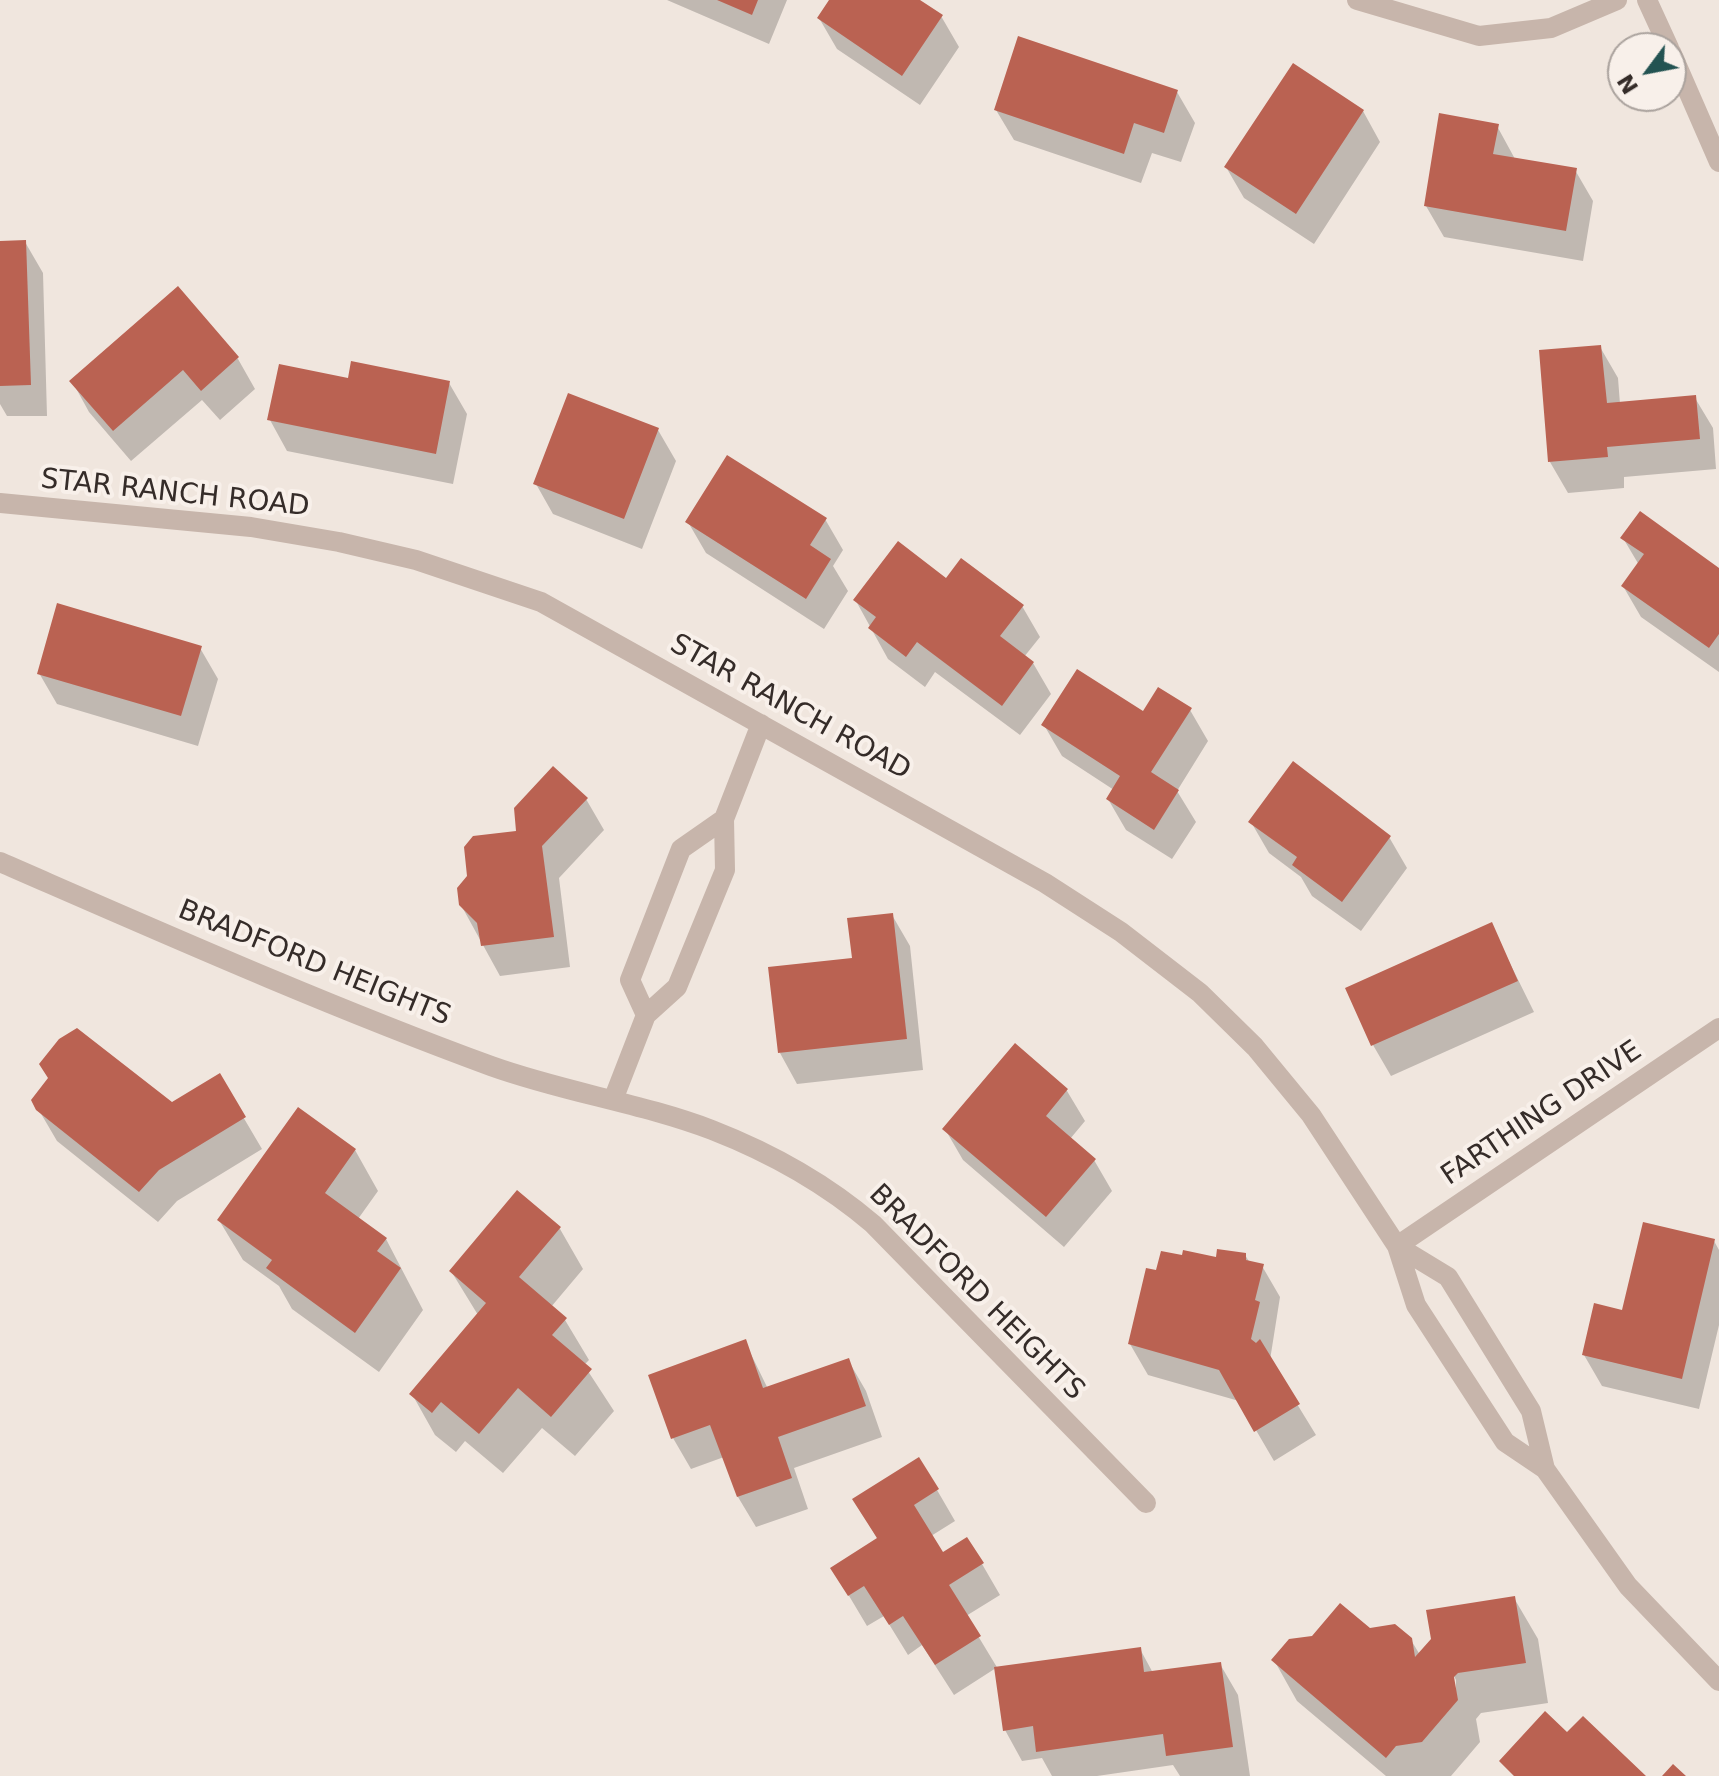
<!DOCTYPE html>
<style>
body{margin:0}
#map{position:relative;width:1719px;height:1776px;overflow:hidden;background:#f0e6de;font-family:"DejaVu Sans",sans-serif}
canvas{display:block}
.north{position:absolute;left:1607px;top:32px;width:80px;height:80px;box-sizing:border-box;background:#f8f0ea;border:2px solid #aaa29d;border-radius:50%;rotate:238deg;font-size:22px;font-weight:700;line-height:32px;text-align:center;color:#352c29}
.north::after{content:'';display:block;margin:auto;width:28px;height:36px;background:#235352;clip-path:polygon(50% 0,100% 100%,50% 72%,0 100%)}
</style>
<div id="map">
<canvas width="1719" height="1776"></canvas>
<div class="north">N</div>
</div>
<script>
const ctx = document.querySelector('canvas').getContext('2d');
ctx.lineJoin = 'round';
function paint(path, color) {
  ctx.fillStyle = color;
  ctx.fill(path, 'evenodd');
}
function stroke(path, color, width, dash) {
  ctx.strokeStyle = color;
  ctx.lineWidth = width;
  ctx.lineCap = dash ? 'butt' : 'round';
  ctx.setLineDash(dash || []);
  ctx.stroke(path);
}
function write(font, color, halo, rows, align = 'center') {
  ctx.font = font + ' "DejaVu Sans",sans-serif';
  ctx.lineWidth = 8;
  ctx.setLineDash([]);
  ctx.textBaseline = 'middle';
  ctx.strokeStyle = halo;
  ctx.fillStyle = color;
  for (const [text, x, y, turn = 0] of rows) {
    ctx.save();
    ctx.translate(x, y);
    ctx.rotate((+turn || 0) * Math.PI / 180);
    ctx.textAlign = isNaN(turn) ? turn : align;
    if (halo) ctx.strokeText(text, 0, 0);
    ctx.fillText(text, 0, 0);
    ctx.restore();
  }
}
paint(new Path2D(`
 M667 0H787L769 44Z
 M831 0H917L941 16 959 47 920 105 837 49 819 18Z
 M1177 92 1195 123 1181 162 1152 153 1141 183 1014 140 996 110Z
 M1363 111 1380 142 1314 244 1244 198 1226 167Z
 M1497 126 1515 159 1575 170 1593 201 1583 261 1444 237 1426 206Z
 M25 242 43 273 47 416H7L0 404V243Z
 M178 289 238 359 255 389 220 420 202 400 131 461 89 412 72 381Z
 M1600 347 1618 378 1620 404 1695 398 1713 428 1716 469 1624 477V488L1568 493 1550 462 1541 352Z
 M449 383 467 414 453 484 287 451 270 420Z
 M658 430 676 461 642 549 553 514 536 484Z
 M825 519 843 550 833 566 848 591 824 629 706 553 688 522Z
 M1623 538 1719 570V672L1641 617 1623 586 1639 565Z
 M946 581 1022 606 1040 637 1024 657 1033 663 1051 694 1020 735 935 672 925 687 888 659 856 601Z
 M200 648 218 679 198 746 57 704 39 673Z
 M1190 710 1208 741 1177 791 1196 822 1172 859 1126 830 1108 799 1114 790 1062 756 1044 725Z
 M586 799 604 830 559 878 570 967 500 976 461 905 519 832Z
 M1251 822 1389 837 1407 868 1361 931 1312 896 1301 877 1269 853Z
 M892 915 910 946 923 1070 797 1084 780 1053Z
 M1491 925 1534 1012 1391 1076 1373 1045Z
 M1015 1046 1067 1091 1085 1121 1070 1139 1094 1160 1112 1191 1064 1247 963 1160 945 1129Z
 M219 1076 262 1149 177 1201 158 1222 57 1141 33 1100 172 1105Z
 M355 1150 378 1191 358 1219 386 1239 423 1310 379 1372 292 1309 279 1286 243 1260 219 1220Z
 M517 1193 560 1229 583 1269 551 1307 565 1320 589 1360 584 1365 614 1411 575 1456 542 1428 503 1473 465 1441 456 1452 435 1435 412 1394 478 1315 451 1271Z
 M1714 1241 1719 1250V1325L1699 1409 1602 1386 1584 1355Z
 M1245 1255 1250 1263 1262 1266 1280 1297 1270 1360 1316 1435 1274 1461 1239 1401 1148 1375 1130 1344 1158 1272Z
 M745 1342 768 1389 848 1360 866 1391 882 1437 794 1468 808 1509 756 1527 738 1497 724 1457 691 1469 673 1438Z
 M937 1490 955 1521 931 1536 943 1554 982 1564 1000 1595 966 1616 998 1669 1140 1649 1153 1673 1220 1664 1238 1695 1250 1776H1180L1173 1765 1097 1776H1052L1042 1758 1022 1761 1005 1730 996 1668 954 1695 922 1645 908 1655 884 1616 867 1626 833 1569 878 1540 855 1500Z
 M1514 1598 1538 1639 1548 1703 1481 1713 1476 1719 1480 1742 1451 1776H1386L1297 1701 1274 1660 1369 1631 1411 1640 1420 1655ZM1452 1672 1456 1680V1689L1452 1681Z`), '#0003');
paint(new Path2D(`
 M717 0H758L752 15Z
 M829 0H920L943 15 902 76 817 18Z
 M1018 36 1178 90 1164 133 1134 123 1124 154 994 110Z
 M1293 63 1364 110 1296 214 1224 167Z
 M1439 113 1499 124 1493 154 1577 168 1566 231 1424 206Z
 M26 240 31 385 0 386V241Z
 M178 286 239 357 201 391 183 370 113 431 69 381Z
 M1601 345 1607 403 1696 395 1700 439 1607 447 1608 457 1548 462 1539 350Z
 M351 361 450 381 436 454 267 420 279 364 348 378Z
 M568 393 659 428 624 519 533 484Z
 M727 455 827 518 810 545 831 559 806 599 685 522Z
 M1640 511 1719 568V634L1709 648 1621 586 1644 554 1620 538Z
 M898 541 946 578 961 558 1024 605 1000 636 1034 662 1002 706 917 642 906 657 868 628 876 617 853 600Z
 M57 603 202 646 181 716 37 674Z
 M1077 669 1143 711 1158 687 1192 708 1151 772 1179 790 1154 830 1106 799 1120 776 1041 725Z
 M1293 761 1391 836 1342 902 1292 865 1297 857 1248 822Z
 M553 766 588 798 542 846 554 937 481 946 477 923 459 905 457 888 467 876 464 847 473 836 516 831 514 808Z
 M893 913 907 1039 778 1053 768 967 852 958 847 918Z
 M1492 922 1518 981 1371 1046 1345 988Z
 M77 1028 172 1102 220 1073 246 1117 159 1170 139 1192 36 1110 31 1100 48 1078 39 1064 59 1039Z
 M1015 1043 1068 1089 1046 1116 1096 1159 1046 1217 942 1129Z
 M298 1107 356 1149 325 1193 387 1238 377 1251 401 1268 355 1333 266 1268 272 1260 217 1220Z
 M517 1190 561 1227 519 1277 567 1318 552 1335 592 1369 551 1417 518 1388 479 1434 441 1402 432 1413 409 1394 486 1303 449 1271Z
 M1643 1222 1715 1239 1682 1379 1582 1355 1594 1303 1622 1310Z
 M1217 1249 1246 1253V1260L1264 1264 1255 1300 1260 1302 1251 1339 1256 1343 1260 1339 1300 1404 1254 1432 1219 1370 1128 1344 1146 1268 1156 1270 1161 1251 1182 1255 1183 1250 1216 1257Z
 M746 1339 763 1388 849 1358 866 1406 778 1437 792 1478 737 1497 710 1425 671 1439 648 1375Z
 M919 1457 939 1489 914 1505 943 1552 967 1537 984 1563 949 1585 981 1636 935 1665 903 1616 889 1625 864 1586 848 1596 830 1568 877 1538 852 1499Z
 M1515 1596 1526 1663 1458 1673 1454 1677 1458 1700 1422 1742 1396 1746 1386 1758 1271 1660 1289 1639 1312 1636 1340 1603 1370 1628 1395 1624 1412 1638 1415 1657 1431 1639 1426 1610Z
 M1141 1647 1144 1672 1221 1662 1233 1747 1166 1756 1163 1734 1036 1752 1033 1726 1003 1731 994 1667Z
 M1545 1711 1567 1732 1583 1716 1646 1776H1514L1499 1761Z
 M1673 1764 1686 1776H1662Z`), '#ba6252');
stroke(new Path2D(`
 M1357 0 1479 36 1551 28 1617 0
 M1647 0 1669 48
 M1671 52 1719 162
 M0 503 251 527 339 542 416 560 541 602 1045 883 1121 932 1200 993 1255 1047 1311 1115 1397 1246 1416 1305 1505 1442 1545 1469 1628 1586 1719 1681
 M0 862C163 933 325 1005 491 1066 563 1092 641 1103 712 1130 771 1153 825 1183 873 1224L1146 1503
 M646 1015 630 980 681 849 724 819
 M613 1100 646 1015 677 987 725 870 724 819 761 724
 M1397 1246 1719 1028
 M1397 1246 1448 1277 1531 1411 1545 1469`), '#c7b5ab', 20);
write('28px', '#352c29', '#f8f0ea', [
 ["STAR RANCH ROAD",175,494,6],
 ["STAR RANCH ROAD",790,708,29],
 ["BRADFORD HEIGHTS",314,964,22],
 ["FARTHING DRIVE",1542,1114,-34],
 ["BRADFORD HEIGHTS",976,1293,45]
]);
</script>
